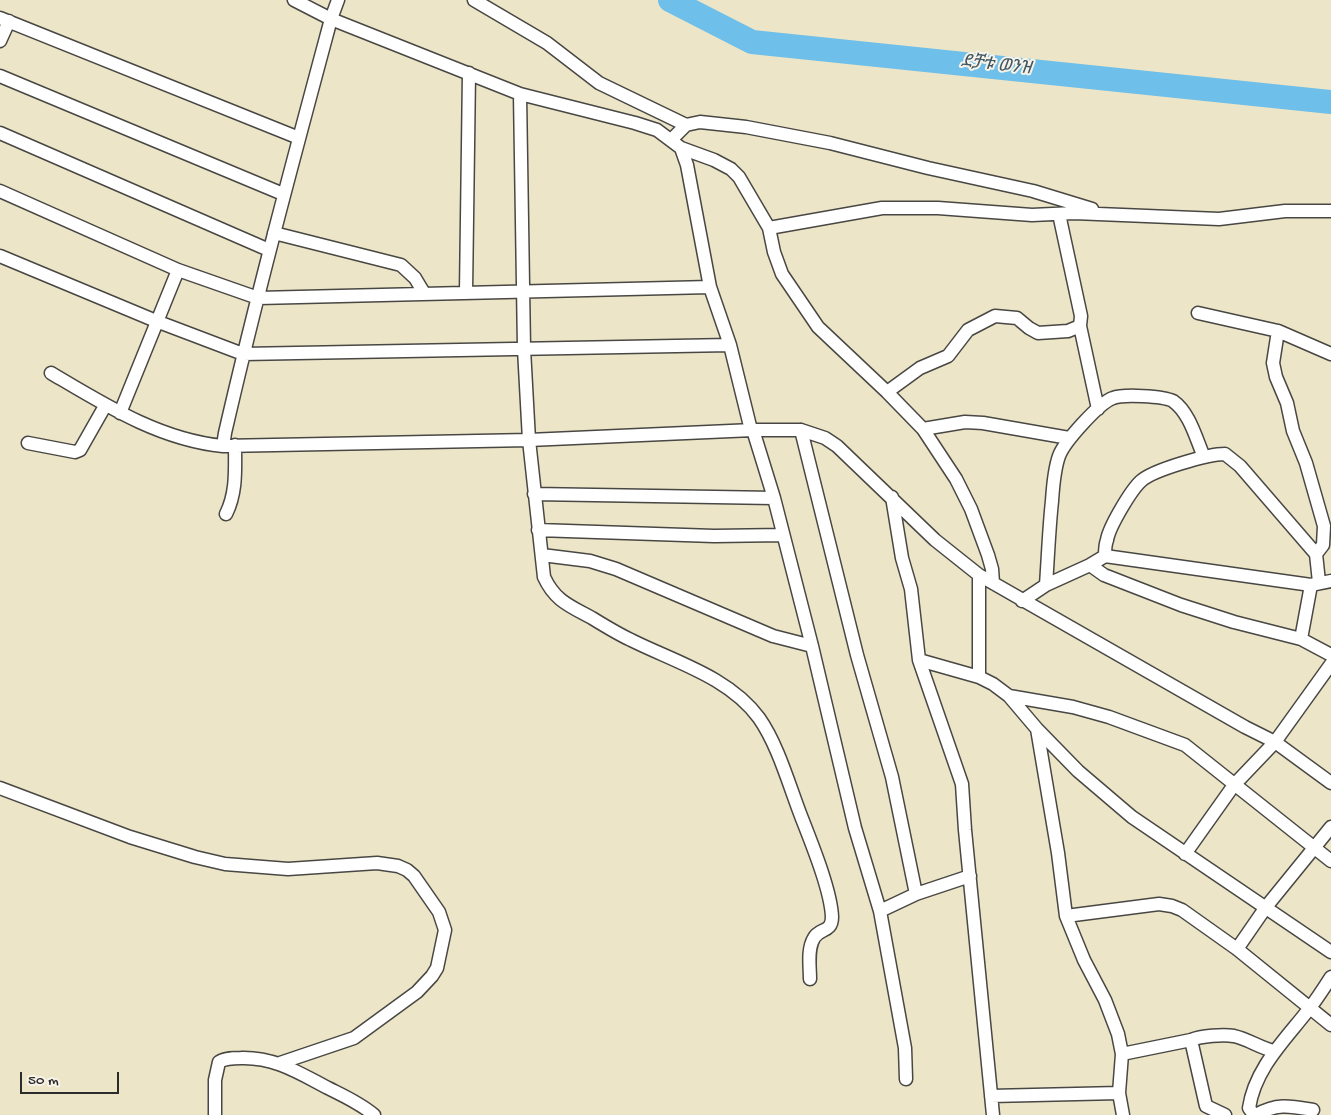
<!DOCTYPE html>
<meta charset="utf-8">
<style>
body{margin:0}
#map{position:relative;width:1331px;height:1115px;overflow:hidden;background:#ece5c8;font-family:"Gochi Hand",sans-serif}
canvas{display:block}
.scale{position:absolute;left:20px;top:1072px;width:99px;height:22px;box-sizing:border-box;border:2px solid #2b2b2b;border-top:0;padding-left:6px;font-size:15px;line-height:18px;white-space:nowrap;color:#2b2b2b;-webkit-text-stroke:4px #f7f3e8;paint-order:stroke}
</style>
<div id="map">
<canvas width="1331" height="1115"></canvas>
<div class="scale">50 m</div>
</div>
<script>
const ctx = document.querySelector('canvas').getContext('2d');
ctx.lineJoin = 'round';
function stroke(path, color, width, dash) {
  ctx.strokeStyle = color;
  ctx.lineWidth = width;
  ctx.lineCap = dash ? 'butt' : 'round';
  ctx.setLineDash(dash || []);
  ctx.stroke(path);
}
function write(font, color, halo, rows, align = 'center') {
  ctx.font = font + ' "Gochi Hand","Noto Sans Ethiopic",sans-serif';
  ctx.lineWidth = 4;
  ctx.setLineDash([]);
  ctx.textBaseline = 'middle';
  ctx.strokeStyle = halo;
  ctx.fillStyle = color;
  for (const [text, x, y, turn = 0] of rows) {
    ctx.save();
    ctx.translate(x, y);
    ctx.rotate((+turn || 0) * Math.PI / 180);
    ctx.textAlign = isNaN(turn) ? turn : align;
    if (halo) ctx.strokeText(text, 0, 0);
    ctx.fillText(text, 0, 0);
    ctx.restore();
  }
}
stroke(new Path2D(`
 M670 0 752 42 1331 102`), '#6ebfe9', 24);
const street = new Path2D(`
 M294 0 331 19 520 94 635 123 657 130 681 148 687 165 710 287 730 345 750 426 753 430 774 498 812 646 855 828 880 911 905 1048 906 1079
 M474 0 547 43 599 83 686 125
 M0 18 299 138
 M0 41 9 21
 M0 76 283 194
 M520 94 524 349 529 440 544 577C555 601 570 606 592 618 605 626 618 634 631 640 675 662 729 677 759 718 778 745 789 785 801 816 811 842 831 890 832 917 832 933 819 928 814 938 807 949 810 967 810 979
 M0 133 269 250
 M671 140 686 125 700 122 746 127 830 143 928 168 1033 191 1092 209
 M681 148 714 160 731 169 739 177 769 228 774 252 782 274 818 327 887 392 923 429 956 479 971 509 988 555 992 569 993 583
 M0 191 178 270 258 298 710 287
 M1059 214 1081 316 1080 326 1098 409
 M769 228 882 208H938L1032 215 1074 213 1219 219 1285 211H1331
 M274 233 401 265 415 278 424 293
 M0 256 156 321 243 354 730 345
 M466 292 469 73
 M1198 313 1278 331 1331 354
 M1278 331 1273 363 1276 377 1287 403 1293 431 1306 463 1324 526 1323 545 1316 554
 M51 373C105 405 160 440 223 446L529 440 753 430H801L825 438 837 446 935 540 979 575 1245 727 1275 742 1331 783
 M887 392 920 368 948 356 968 330 995 316 1017 318 1029 328 1038 333 1068 331 1080 326
 M120 413 178 270
 M923 429 965 422 983 423 1069 438
 M801 430 857 655 892 777 916 894
 M28 443 75 452 80 450 105 406
 M223 446 225 433C257 294 294 157 331 19L338 0
 M534 494 774 498
 M892 497 902 558 911 589 919 660 962 784 965 830 993 1115
 M226 514C237 492 235 469 235 445
 M538 530 714 536 783 535
 M542 555 590 561 616 569 773 636 812 646
 M1105 556C1105 551 1105 545 1107 540 1109 527 1131 490 1141 481 1153 470 1208 454 1225 454L1240 466 1316 554 1319 582
 M1090 565 1104 575 1181 605 1234 622 1301 639 1331 655
 M979 575V677
 M1046 585C1048 557 1049 529 1052 501 1053 486 1054 470 1059 456 1064 442 1099 403 1113 398 1123 394 1163 396 1173 401 1190 413 1196 439 1204 457
 M1022 601 1046 585 1090 565 1105 556 1311 585 1331 581
 M1301 639 1311 585
 M919 660 979 677 993 684 1009 696 1037 729 1078 771 1132 817 1331 952
 M1009 696 1073 707 1109 717 1185 745 1331 861
 M1037 729 1058 853 1066 916 1084 960 1105 1000 1118 1034 1122 1054 1119 1093 1123 1115
 M0 788 130 837 195 857 225 864 288 869 377 863 398 866 407 870 414 876 439 912 445 930 437 968 432 976 417 992 354 1038 280 1063
 M1185 854 1234 785 1275 742 1331 664
 M880 911 916 894 970 876
 M1066 916 1159 904 1172 906 1182 910 1237 949 1331 1025
 M1237 949 1266 907 1331 827
 M1191 1040 1206 1106 1225 1115
 M1122 1054 1191 1040C1201 1036 1223 1034 1234 1036 1248 1039 1260 1048 1274 1051
 M991 1096 1119 1093
 M215 1115V1080L219 1062C225 1058 234 1058 241 1058 275 1057 299 1073 328 1088 344 1096 360 1103 374 1115
 M1254 1115 1249 1108C1255 1068 1285 1040 1309 1009 1317 999 1324 988 1331 977
 M1256 1115C1277 1103 1290 1106 1313 1110`);
stroke(street, '#484743', 15);
stroke(street, '#fff', 12);
write('italic 18px', '#3f5764', '#f7f3e8', [
 ["ደቻቱ ወንዝ",996,67,6]
]);
</script>
